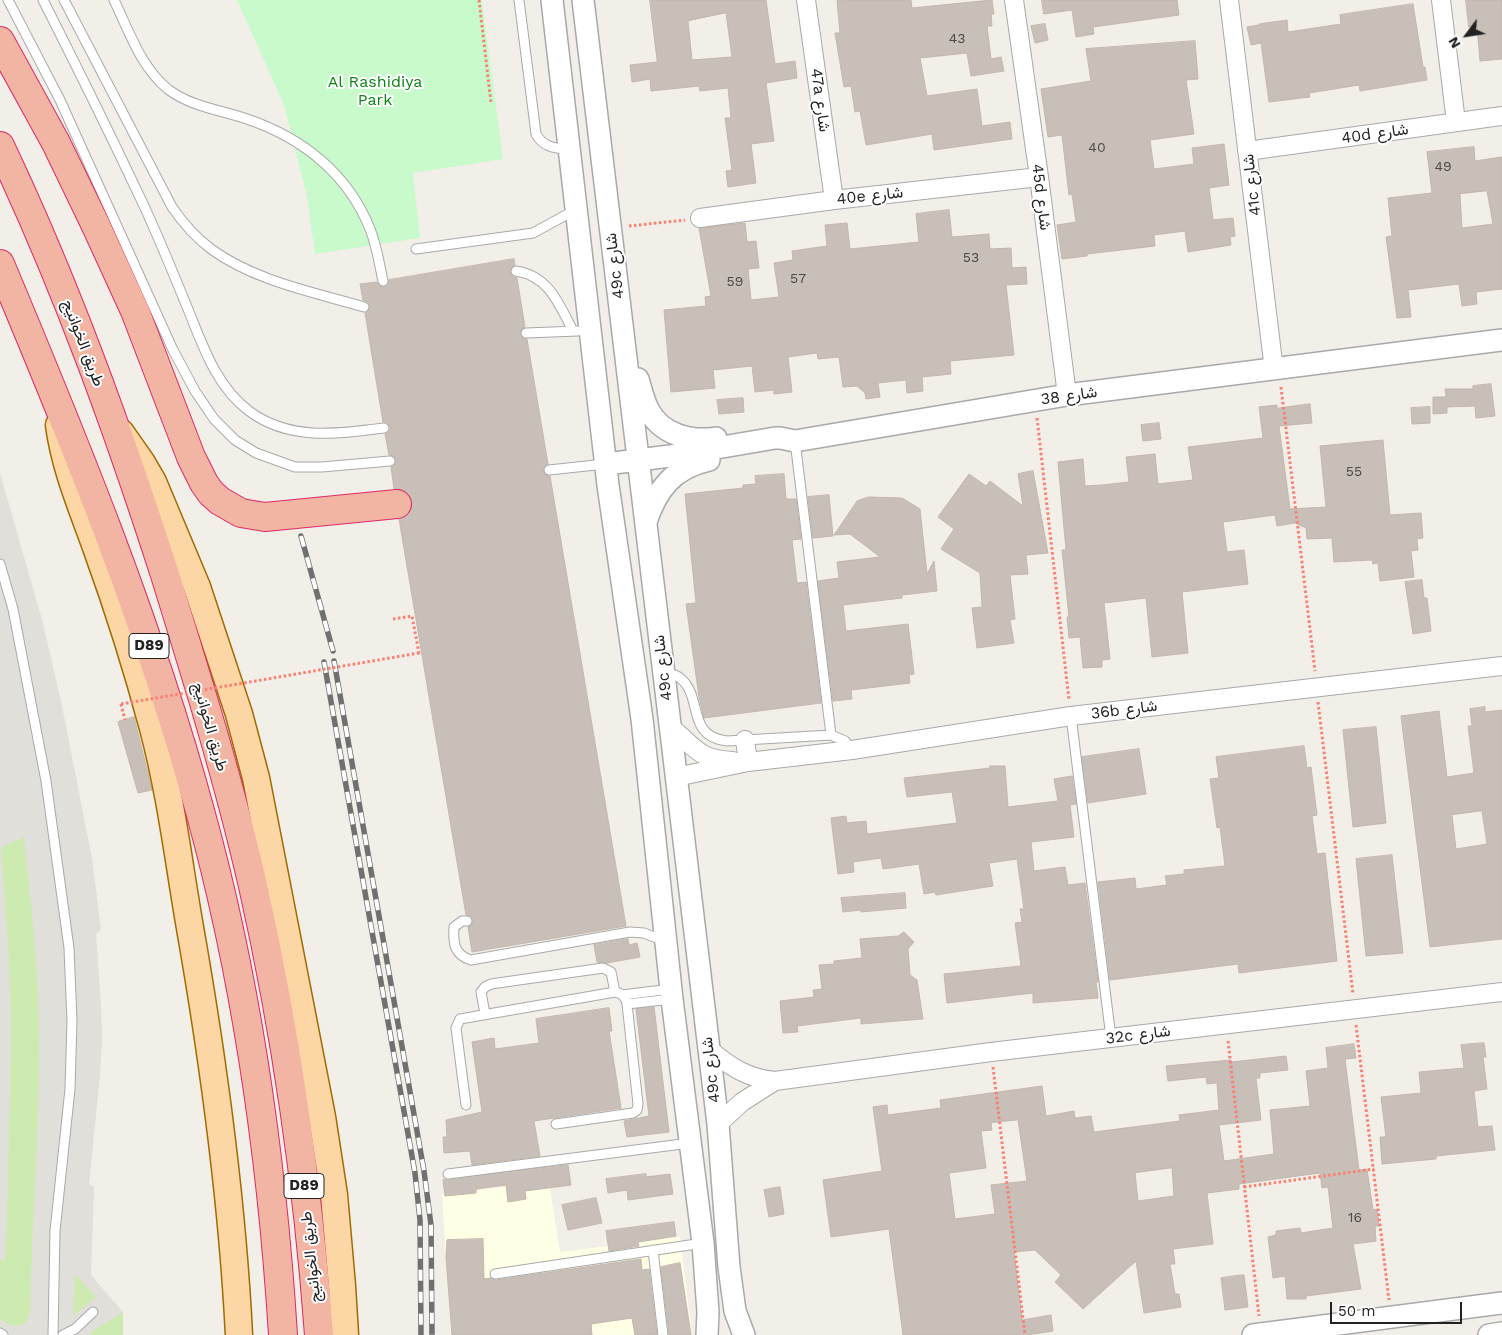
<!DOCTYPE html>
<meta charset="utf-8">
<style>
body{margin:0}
#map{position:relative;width:1502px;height:1335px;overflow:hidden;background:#f2efe9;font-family:"Work Sans",sans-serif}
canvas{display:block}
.north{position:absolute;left:1442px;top:10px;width:50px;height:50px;-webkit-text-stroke:4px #fff;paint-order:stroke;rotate:239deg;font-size:14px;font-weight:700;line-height:20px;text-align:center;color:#222}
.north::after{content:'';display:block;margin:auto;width:18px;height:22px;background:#222;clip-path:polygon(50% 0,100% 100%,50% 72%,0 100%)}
.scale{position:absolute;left:1330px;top:1302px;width:132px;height:22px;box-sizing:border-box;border:2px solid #222;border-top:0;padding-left:6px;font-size:15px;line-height:18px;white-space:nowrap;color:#222;-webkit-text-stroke:4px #fff;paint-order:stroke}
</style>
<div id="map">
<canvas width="1502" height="1335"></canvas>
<div class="north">N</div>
<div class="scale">50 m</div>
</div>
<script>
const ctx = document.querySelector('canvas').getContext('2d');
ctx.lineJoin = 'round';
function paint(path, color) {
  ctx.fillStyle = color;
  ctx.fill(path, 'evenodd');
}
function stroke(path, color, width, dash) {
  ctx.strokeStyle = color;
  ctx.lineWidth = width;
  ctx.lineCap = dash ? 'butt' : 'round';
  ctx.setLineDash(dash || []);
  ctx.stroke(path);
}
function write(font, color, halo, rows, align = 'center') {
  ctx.font = font + ' "Work Sans",Vazirmatn,sans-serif';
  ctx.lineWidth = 4;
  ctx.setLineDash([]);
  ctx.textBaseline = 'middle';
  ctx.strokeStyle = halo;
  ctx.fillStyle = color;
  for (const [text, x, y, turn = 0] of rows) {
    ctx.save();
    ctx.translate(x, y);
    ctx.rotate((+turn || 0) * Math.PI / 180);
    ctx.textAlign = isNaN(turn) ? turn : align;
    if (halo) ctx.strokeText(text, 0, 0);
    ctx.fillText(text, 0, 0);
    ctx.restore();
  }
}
paint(new Path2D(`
 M549 1182 560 1252 680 1237 692 1335H451L442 1194Z`), '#ffffe5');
paint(new Path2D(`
 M0 473 43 623 62 706 92 858 101 929 96 934 101 1005 102 1040 100 1075 89 1185 94 1186 91 1275 123 1312V1335H0Z`), '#e1dfda');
paint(new Path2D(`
 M24 837C31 903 39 970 39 1037 40 1129 32 1220 30 1312L26 1322C16 1329 9 1325 0 1319V1260L5 1261 6 1250 10 1100 11 1023 9 958 1 848Z
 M75 1274 96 1297 73 1316Z
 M123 1312V1335H91V1332Z`), '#cdebb0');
paint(new Path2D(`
 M237 0H482L503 159 413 173 420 238 315 254 307 196 284 105Z`), '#c8facc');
const building = new Path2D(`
 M650 0H766L775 64 795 61 797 78 766 83 774 141 751 144 756 183 728 187 726 171 732 170 725 118H731L728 88 700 91 699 86 651 91 650 79 632 82 630 65 657 62ZM726 13 732 57 692 60 688 21Z
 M844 0H911L912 8 992 0 994 14H991L992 26H987L991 59 1001 57 1004 71 971 76 967 53 920 58 927 96 977 89 982 126 1010 122 1012 139 934 150 932 134 866 145 860 111 855 112 851 86 844 87 835 33H840L837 1Z
 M1042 0H1177L1179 15 1093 27 1094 34 1076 37 1072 10 1044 14Z
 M1466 0H1502V59L1480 61 1477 26 1469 27Z
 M1413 4 1423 67H1425L1427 80 1360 91 1359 85 1309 93 1310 97 1269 102 1261 43 1251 45 1247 27 1259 25V24L1287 20 1288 32 1341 24 1340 15Z
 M1045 24 1048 40 1035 43 1031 26Z
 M1195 41 1198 79 1186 80 1194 134 1150 140 1154 169 1194 164 1192 148 1224 144 1229 185 1209 188 1213 220 1233 218 1235 236 1230 237 1231 245 1188 252 1185 231 1154 235 1155 246 1087 254V256L1062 259 1057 225 1076 222 1072 194 1069 195 1062 135 1048 137 1041 89 1091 81 1086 49Z
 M1474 147 1475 161 1502 157V289L1476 292 1477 304 1462 306 1459 284 1408 290 1411 317 1397 318 1386 237 1392 236 1388 198 1432 193 1427 152ZM1487 191 1493 224 1462 228 1460 194Z
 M949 210 952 237 989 234 990 249 1011 248 1012 268 1026 267 1027 284 1006 285 1014 355 950 361 951 374 922 377 923 391 907 393 906 380 878 383 880 397 866 399 865 393 857 386 843 387 839 357 818 359 817 353 788 357 792 392 774 394V390L755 392 752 366 713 370 715 388 671 392 664 310 706 306 705 297 711 296 699 228 745 223 747 242 756 241 759 268 748 269 751 300 779 297 774 263 793 260 792 251 827 246 825 225 847 223 850 249 919 242 916 214Z
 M514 259 515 265 511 267 510 272 512 276 517 278 525 327 521 330 520 334 523 338 527 339 548 464 544 467 543 471 546 475 550 476 626 926 472 952 468 927 472 925 473 921 471 916 466 915 399 519 406 517 411 511 412 502 410 495 404 490 394 489 391 467 395 464 396 460 393 456 389 455 385 434 390 431V427L387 422H383L365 313 369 311 370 306 368 302 363 300 360 284 377 282 379 286 384 287 388 285 389 280Z
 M1491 384 1495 416 1476 418 1475 406 1447 407V413L1433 414V397H1446L1445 389H1473V386Z
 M743 398 744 412 719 414 717 400Z
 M1310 404 1312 423 1279 426 1290 509 1326 507 1320 446 1383 440 1390 515 1421 513 1423 538 1417 539 1418 550 1411 551 1414 577 1380 581 1378 563 1373 564 1372 560 1334 562 1332 538 1307 539 1306 528 1295 523 1277 526 1275 515 1223 522 1227 552 1244 550 1248 584 1182 592 1188 653 1152 657 1146 598 1104 603 1110 659 1102 660V667L1083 668 1080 637 1069 638 1067 617H1069L1062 550H1066L1058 462 1083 459 1085 486 1102 485 1129 482 1126 457 1155 454 1158 484 1193 480 1188 447 1263 438 1259 407 1277 405V408Z
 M1430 407V423L1412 424 1411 408Z
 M1159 423 1161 439 1143 441 1141 425Z
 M1033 471 1048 553 1026 555 1028 574 1010 575 1015 619 1010 620 1014 643 977 648 972 608 982 607 980 573 941 549 954 529 938 517 969 474 986 486 990 481 1023 506 1018 474Z
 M784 474 786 499H796L801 539 792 540 797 583 806 582 821 703 704 718 699 697 686 604 696 603 685 494 743 488V485L756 484 755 476Z
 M829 495 833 536 813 538 808 497Z
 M869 497 902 498 920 509 927 574 934 561 937 591 902 595V598L843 605 846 631 908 624 914 674 909 675 910 683 851 690 852 699 833 701 818 581 839 578 837 562 880 557 850 534 834 535 857 501Z
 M1422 580 1424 598H1427L1431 631 1413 634 1405 582Z
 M1485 707V712L1502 710V939L1430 947 1401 716 1439 711 1447 777 1474 773 1468 726H1472L1470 709ZM1482 811 1487 844 1456 849 1452 815Z
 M134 717 152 790 138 793 118 722Z
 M1376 727 1386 823 1353 827 1343 730Z
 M1304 746 1307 768 1311 767 1317 815 1312 816 1317 854 1325 853 1337 961 1239 973 1238 964 1110 980 1098 882 1135 878 1136 889 1167 885 1165 876 1184 874V870L1225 866 1220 827 1217 828 1210 779 1219 778 1216 757Z
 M1139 749 1146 794 1088 803 1082 757Z
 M990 766H1005L1008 807 1058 801 1054 779 1072 776 1076 804 1070 805 1074 837 1031 842 1034 871 1065 867 1068 885 1085 883 1098 982H1096L1098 998 1033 1003V993L947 1003 944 974 1021 966 1015 923 1022 922 1020 909H1024L1017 859 989 863 993 886 936 895 935 892 924 894 919 864 883 869 881 858 853 862 854 872 838 874 831 818 846 816 847 823 866 821 867 834 957 823 952 792 907 797 904 778 990 768Z
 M1392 855 1403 953 1366 956 1356 859Z
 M905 893 906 908 861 912V910L843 912 841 898Z
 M904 932 914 942 908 949 910 975 917 980 923 1019 861 1024V1018L797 1026 798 1032 783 1033 780 1001 814 997 813 990 822 989 819 965 834 964V961L862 958 860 939 898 936Z
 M628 939 629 945 637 943 640 957 607 963 597 962 594 945Z
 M654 1007 669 1132 627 1137 624 1121 649 1116 636 1009Z
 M609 1008 612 1031H609L621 1108 534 1121 540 1156 472 1165 470 1151 444 1153 443 1137H447L446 1120 482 1112 472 1042 494 1038 495 1049 539 1043 536 1019Z
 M1484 1043 1486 1057H1483L1487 1089 1474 1091 1478 1127 1492 1126 1495 1150 1436 1156V1159L1382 1164 1380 1137H1386L1381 1097 1421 1093 1419 1072 1464 1068 1461 1045Z
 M1354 1044 1356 1058 1345 1059 1359 1170 1367 1169 1373 1210 1377 1209 1379 1226H1375L1376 1241 1353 1244 1361 1289 1306 1296V1299H1287L1285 1276 1273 1278 1268 1237 1276 1235V1231L1300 1228 1301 1233 1333 1228 1328 1187 1322 1188 1320 1173 1239 1184V1189L1207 1193 1213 1244 1173 1249 1175 1264H1170L1175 1294H1179L1181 1307 1144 1313 1136 1261 1083 1309 1055 1282 1061 1275 1035 1250 1014 1252 1022 1320 1051 1315 1053 1331 1027 1335H903L889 1229 831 1237 823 1180 882 1171 873 1107 887 1105 888 1115 941 1108 940 1100 1042 1086 1046 1116 1074 1111 1075 1118 1091 1116 1094 1132 1180 1121 1179 1115 1219 1110 1217 1083 1207 1084 1206 1077 1168 1081 1166 1066 1231 1060V1062L1286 1056 1288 1070 1260 1073V1078H1256L1261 1120 1219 1125 1224 1161 1274 1154 1270 1110 1310 1106 1306 1071 1328 1068 1326 1048ZM1018 1120 1027 1181 991 1185 995 1214 955 1219 949 1173 986 1168 981 1131 992 1130 991 1123ZM1172 1168 1174 1196 1138 1201 1135 1173Z
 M568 1165 571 1185 525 1191 526 1199 508 1202 506 1185 476 1189V1193L445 1196 443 1180Z
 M646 1174V1177L670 1174 673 1194 628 1200 627 1190 608 1193 606 1179Z
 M780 1187 784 1214 769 1217 764 1190Z
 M596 1198 602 1223 568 1230 562 1205Z
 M674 1222 676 1236 638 1242 639 1246 609 1251 606 1231Z
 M483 1239 484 1279 491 1278 496 1280 641 1259 642 1270 649 1269 657 1335H635L632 1318 591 1324 592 1335H452L446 1258 447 1240Z
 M680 1263 691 1335H669L661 1267Z
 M1244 1275 1248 1307 1225 1310 1221 1278Z`);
paint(building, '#c7bfb8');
stroke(building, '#c4b6ab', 1);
const service = new Path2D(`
 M8 0 60 100 173 350 195 391 214 419 235 440 256 453 295 467H322L390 461
 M43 0C78 69 112 138 145 208 159 239 172 270 185 302 201 340 214 385 249 411 289 441 338 434 384 428
 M64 0 172 207C183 223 195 237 211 249 255 281 313 292 364 307
 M114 0C129 31 141 68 169 90 192 107 221 110 247 119 303 138 348 174 370 229 377 246 379 263 383 281
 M519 0 536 134C543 147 554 148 569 150
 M416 249 533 233 575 210
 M516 271C549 276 559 304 573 331
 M526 333 578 331
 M795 441 831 735
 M549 470 605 464
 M0 564 13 609 46 781 69 948 72 1021 70 1089 55 1231 53 1335
 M665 672C670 674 676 674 680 678 704 697 685 736 727 741L831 735 845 741 852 750
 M1071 716 1111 1038
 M467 921H462L454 927C453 943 454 955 471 960L630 932 644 933 664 941
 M622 995 671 989
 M627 1004 672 999
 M485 1014 481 992 485 987 491 984 603 968 611 972 615 992
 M466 1105 456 1028 460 1019 615 992C622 993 626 998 627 1004L638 1104 637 1110 633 1113 556 1124
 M448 1174 690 1143
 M653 1250 663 1335
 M495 1274 703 1243
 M0 1333 3 1335
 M63 1335 75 1329 93 1312`);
const minor = new Path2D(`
 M806 0 834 200
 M1014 0 1039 177 1067 395
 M1229 0 1274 370
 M1441 0 1456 122
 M1247 151 1502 116
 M700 218 834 200 1039 177
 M670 727C696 747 696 759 733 761
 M745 740 748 762
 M676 777 748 762 852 750 1071 716 1502 666
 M709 1049C730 1067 747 1078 775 1081L991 1052 1502 992
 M718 1124 742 1102 775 1081`);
const tertiary = new Path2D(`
 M552 0 608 485 642 719 672 999 703 1243 708 1312 707 1335
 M583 0 718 1124 729 1267 735 1311 744 1335
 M638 379C641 389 643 399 648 409 661 435 691 442 716 438
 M606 464 670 456 775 438H780L795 441 1067 395 1502 340
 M646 522C657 489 673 468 709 460
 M1253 1335 1502 1303
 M1489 1335 1502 1333`);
const primary = new Path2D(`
 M59 425C65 469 82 508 97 550 118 608 137 668 153 728 170 792 178 857 189 922 213 1058 232 1196 239 1335
 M121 433 142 463 153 482 197 587 239 714 256 778 322 1117 334 1195 342 1286 345 1335`);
const trunk = new Path2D(`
 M0 41 56 143 97 228 135 311 191 457 204 483 211 493 220 501 241 513 265 517 397 504
 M0 146C66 285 118 429 165 575 197 678 229 781 253 886 286 1033 308 1185 319 1335
 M0 264C75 443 149 623 200 811 247 981 272 1159 283 1335`);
stroke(service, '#a9a9a9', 11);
stroke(minor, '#a9a9a9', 20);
stroke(tertiary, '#a9a9a9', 24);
stroke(primary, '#a06b00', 29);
stroke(trunk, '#dc2a67', 30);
stroke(new Path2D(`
 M479 0 491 103
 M629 226 685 220
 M1281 387 1315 671
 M1037 418 1069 700
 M393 619 412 616 419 653H422
 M1318 702 1353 994
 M121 704 125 720
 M1356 1025 1389 1300
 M1228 1041 1259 1316
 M993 1067 1025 1335
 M1244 1187 1374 1169`), '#fa8072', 3, [2.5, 2.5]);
stroke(service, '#fff', 9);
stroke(minor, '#fff', 18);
stroke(tertiary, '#fff', 21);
stroke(primary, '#fcd6a4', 26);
stroke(trunk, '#f2b4a3', 28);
const rail = new Path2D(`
 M301 536 333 651
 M334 661 424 1171 431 1225 432 1335
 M324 662 415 1173 420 1220 421 1335`);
stroke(rail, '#707070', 5.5);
stroke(rail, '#fff', 4, [11]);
stroke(new Path2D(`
 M121 704 419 653`), '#fa8072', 3, [2.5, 2.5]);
write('14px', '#4b4948', null, [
 ["43",957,39],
 ["40",1097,148],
 ["49",1443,167],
 ["53",971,258],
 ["57",798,279],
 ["59",735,282],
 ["55",1354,472],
 ["16",1355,1218]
]);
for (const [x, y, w] of [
 [149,646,40],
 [304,1186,40]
]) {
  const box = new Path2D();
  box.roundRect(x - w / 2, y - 12.5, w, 25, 4);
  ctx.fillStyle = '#fff';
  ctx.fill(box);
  stroke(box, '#222', 1);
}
write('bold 15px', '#222', null, [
 ["D89",149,646],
 ["D89",304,1186]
]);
write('16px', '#0c8416', '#fff', [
 ["Al Rashidiya",375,82],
 ["Park",375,100]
]);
write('16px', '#222', '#fff', [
 ["47a شارع",820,100,82],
 ["40d شارع",1375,134,-8],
 ["41c شارع",1252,185,-97],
 ["40e شارع",870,196,-6],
 ["45d شارع",1041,197,83],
 ["49c شارع",615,266,-97],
 ["طريق الخوانيج",83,343,69],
 ["شارع 38",1069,396,-8],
 ["49c شارع",663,668,-97],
 ["36b شارع",1124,710,-7],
 ["طريق الخوانيج",210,727,74],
 ["32c شارع",1138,1035,-7],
 ["49c شارع",711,1070,-97],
 ["طريق الخوانيج",311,1257,-96]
]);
</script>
